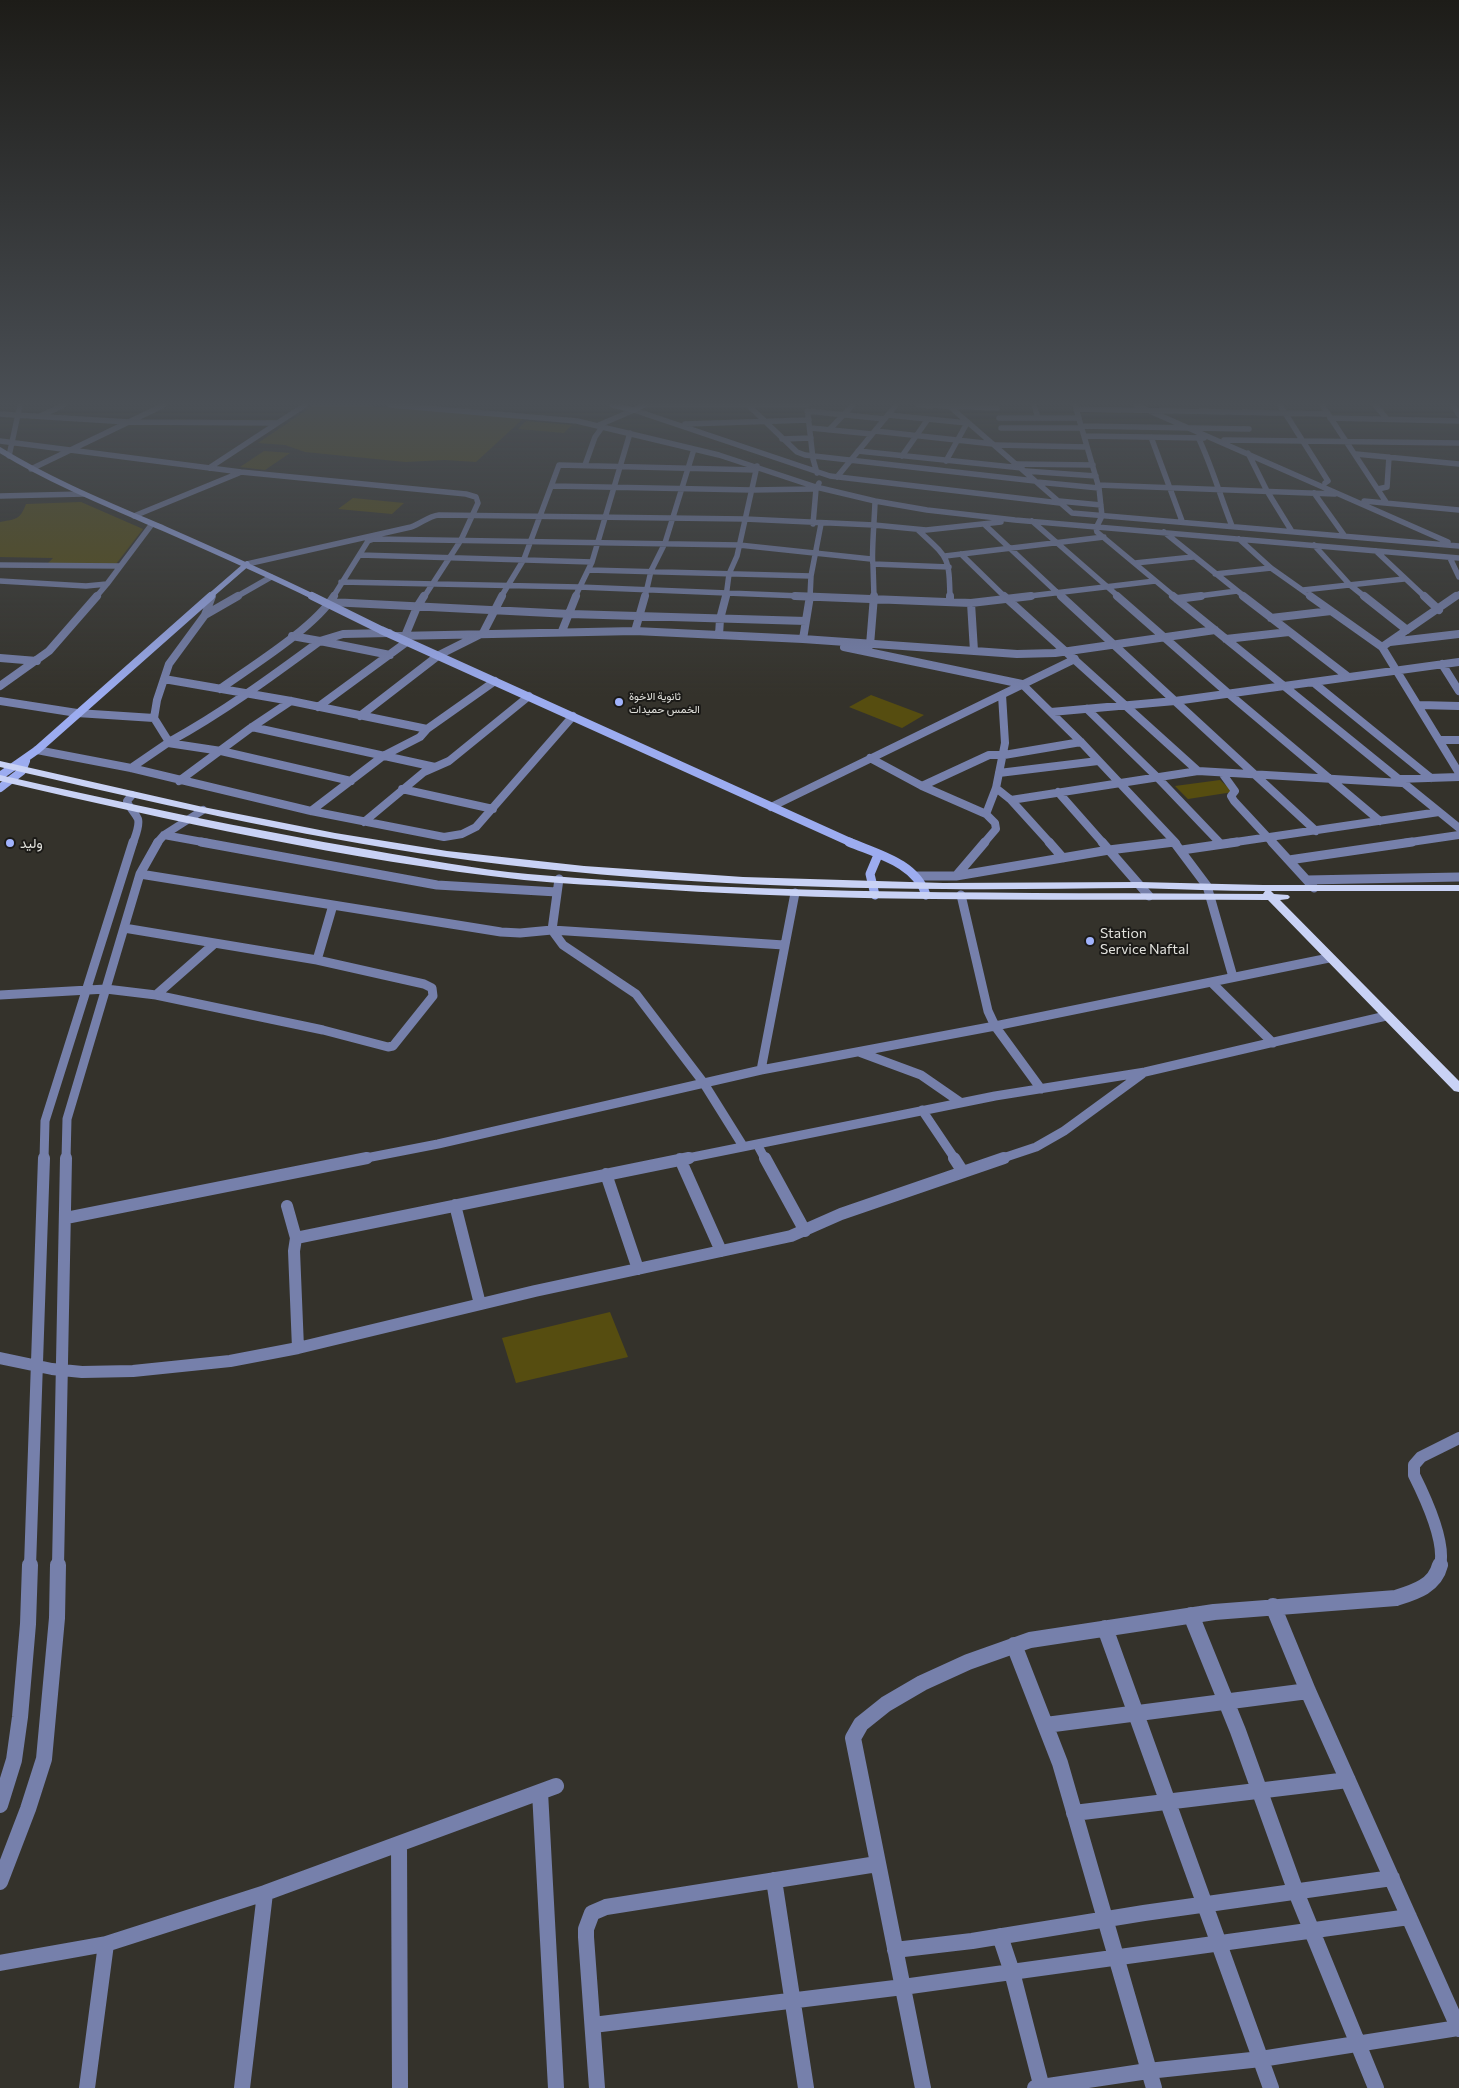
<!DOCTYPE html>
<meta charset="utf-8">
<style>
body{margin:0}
canvas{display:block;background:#34322b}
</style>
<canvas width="1459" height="2088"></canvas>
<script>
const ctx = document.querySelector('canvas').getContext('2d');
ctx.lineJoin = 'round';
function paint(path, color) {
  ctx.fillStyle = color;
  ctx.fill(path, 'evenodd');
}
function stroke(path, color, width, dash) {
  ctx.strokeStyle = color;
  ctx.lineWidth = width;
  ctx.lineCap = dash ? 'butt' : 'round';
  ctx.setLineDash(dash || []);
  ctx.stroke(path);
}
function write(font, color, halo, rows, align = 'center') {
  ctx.font = font + ' Commissioner,Vazirmatn,sans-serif';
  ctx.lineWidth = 4;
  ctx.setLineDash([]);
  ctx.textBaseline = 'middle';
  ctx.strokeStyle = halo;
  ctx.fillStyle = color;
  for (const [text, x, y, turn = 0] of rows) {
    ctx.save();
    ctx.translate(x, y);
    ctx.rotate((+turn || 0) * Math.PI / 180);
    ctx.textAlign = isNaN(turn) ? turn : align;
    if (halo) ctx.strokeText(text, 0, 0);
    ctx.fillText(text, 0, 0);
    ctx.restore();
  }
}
paint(new Path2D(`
 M314 405H358L524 418 476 462 445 460 405 462 305 452 285 445 258 443Z
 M526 421 572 425 564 433 518 429Z
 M264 451 290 453 265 470 240 467Z
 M353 498 404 503 392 514 338 509Z
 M81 502 143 529 116 564 48 563 53 558 0 557V522C16 519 20 520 26 504Z
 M871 695 924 715 902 728 849 707Z
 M1220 780 1233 792 1188 799 1175 786Z
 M610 1312 628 1357 516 1383 502 1338Z`), '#564d10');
stroke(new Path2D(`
 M390 405 577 421 719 455 816 487 875 501 927 510 1015 520 1459 558
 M642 405H807
 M748 405 797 452 805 455 1035 481
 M918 405 997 408
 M948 405 1072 513 1459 546
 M1034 405 1038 418
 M1075 405 1099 488 1102 516 1096 528 1097 532 1175 597
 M1136 405 1448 542
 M1280 405 1328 481 1325 483
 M1322 405 1386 502
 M1375 405 1387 419
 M1453 405 1459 415
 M1076 409 1328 414
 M807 411 885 419
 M0 414 128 422 276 423
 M808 415 813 459 817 473
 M888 415 967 423 946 461
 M40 416 64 405
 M999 418H1079
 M1330 418 1459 421
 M685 424 809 420
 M599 425 634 410 830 476 1060 503
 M1081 426 1249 429
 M811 428 872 434
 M1001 428H1082
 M829 430 853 405
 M875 431 993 444
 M1084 436 1204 438
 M1151 437 1182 521
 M1198 437C1212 466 1220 496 1232 526
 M782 439 811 438
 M1224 440 1459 443
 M0 441 241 472 466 494 476 497 478 503 461 540 424 597
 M996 445 1087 447
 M858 451 1022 468
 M1248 453 1267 491 1291 530
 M1356 454 1459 464
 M9 456 20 405
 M902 456 928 419
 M1017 464 1093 465
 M585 465 595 437 603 426
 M209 468 305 405
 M31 469 164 405
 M1025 471 1096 476
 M837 477 896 405
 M1037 482 1099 488
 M1098 485 1335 494
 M553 486 752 490 812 489
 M1378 489 1387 487 1389 457
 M1314 493 1344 535
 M0 496 83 494
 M1059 501 1101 505
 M1364 501 1459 510
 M134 516 239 473
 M1032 521 1119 597
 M813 524 816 489 819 483
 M985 525 1062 597
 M918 530C948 558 949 555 950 597
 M1164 532 1245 597
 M1239 539 1271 568 1312 597
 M1314 545 1350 585 1365 597
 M1376 551 1425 597
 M961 554 1005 597
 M360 555 592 562
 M945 556 1104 537
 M1450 558 1459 577
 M1135 563 1193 557
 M247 564 411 527C421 524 428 516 439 515L745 519 874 525 926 530 1001 522
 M873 564 949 567
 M0 565 119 566
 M589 570 811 576
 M1215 574 1271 568
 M0 581 86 586 107 584 152 524
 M341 582 579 587 826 597
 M1303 590 1404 579
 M96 597 107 584
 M212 597 213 594
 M236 597 271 577
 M333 597 368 541 374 539 739 545 871 559
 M501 597 524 559 559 465 756 470
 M575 597 592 562 630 433
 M645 597 651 571 665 543 694 449
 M726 597 729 574 737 556 757 466
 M810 597 811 576 821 524
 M874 597 873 564C871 558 875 512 875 501
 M1021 597 1155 581
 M1191 597 1237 591
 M1455 597 1459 594`), '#7680ab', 5.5);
stroke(new Path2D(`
 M795 596 971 603 1031 596
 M950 596V601
 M1004 596 1198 771
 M1061 596 1316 831
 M1117 596 1229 694 1380 821
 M1173 596 1459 828
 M1243 596 1347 676
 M1310 596 1382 647
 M1364 596 1407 630
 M1424 596 1439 610
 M1456 596 1382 647 1459 773
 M1177 599 1201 596
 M330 602 570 614 806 621
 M971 603 974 651
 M205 615 238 596
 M1271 618 1331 611
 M562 631 576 596
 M635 631 645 596
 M389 633 343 634 320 641 390 655
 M719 635 720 619 726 596
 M397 636 635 631 803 639 1017 654 1055 653 1215 630
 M405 636 417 607 424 596
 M803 639 810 596
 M1226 639 1289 632
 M1390 642 1459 634
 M870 645 874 596
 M844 647 1022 684 1081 742 1176 843
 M0 658 37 661
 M1442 664 1459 691
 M164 679 291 701 427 729
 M1314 683 1431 778
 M0 686 49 651 97 596
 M220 689C252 666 314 628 334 596
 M0 701 77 713 154 718
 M1419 705 1459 706
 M318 707 408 641
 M1087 709 1156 776 1220 843
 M1051 712 1175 701 1459 662
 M360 716 439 655 483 633 502 596
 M252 727 435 767
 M1439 740H1459
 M169 742C222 713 271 677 320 641L292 636
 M168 743 221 751 351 781
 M37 750 131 768 311 811 444 837 462 834 476 827 573 716
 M870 758 922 786 986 814
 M131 768 169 742 154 718 157 700 169 664 205 615 212 596
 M999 773 1098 761
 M1222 773 1235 791 1231 796 1234 801 1273 843
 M1397 779 1459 777
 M179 781 252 727 291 701
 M922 786 989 755H1004L1081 742
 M996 788 1011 800 1050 843
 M402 789 493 809
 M1058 792 1103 843
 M132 795 127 801C129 808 135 812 138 819 140 826 135 837 133 843
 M1011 800 1198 771 1402 783
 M771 807 1075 659
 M311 811 383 756 420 737 427 729 495 681
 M364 822 424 772 449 761 529 696
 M164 835 208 843
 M157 843 164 835 203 810
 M984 843 996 829 995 823 986 814 996 788 1005 743 1002 695
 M1165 843 1174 842
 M1229 843 1439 812
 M1404 843 1459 835`), '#7680ab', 8);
stroke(new Path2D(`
 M201 842 437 885 557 892
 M1049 842 1063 858
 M1102 842 1149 896
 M1174 842 1207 886 1233 977
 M1272 842 1314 888
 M1182 850 1237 842
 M1289 860 1412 842
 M140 874 501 932 520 933 552 930 784 945
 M918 876H956L1109 850 1174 842
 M956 876 985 842
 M559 879 552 930 563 945 636 994 703 1082 743 1146
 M1307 880 1459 877
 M961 895 988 1011 995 1026 1041 1089
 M317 960 333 905
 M1211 982 1273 1043
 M0 995 106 989 156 995 323 1030 388 1047 393 1046 433 996 432 988 424 984 317 960 124 928
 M156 995 214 944
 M859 1052 921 1075 960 1102
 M761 1070 795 893
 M922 1110 955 1159
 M757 1144 765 1159
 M44 1159 45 1121 133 842
 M66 1159 67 1119 140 874 158 842
 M361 1159 438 1144 761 1070 995 1026 1329 958
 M683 1159 995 1096 1145 1072 1386 1016
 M1000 1159 1036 1147 1064 1131 1142 1074`), '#7680ab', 9);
stroke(new Path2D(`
 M765 1158 805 1231
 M954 1158 963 1172
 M680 1159 721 1251
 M606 1174 638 1269
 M455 1205 480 1304
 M287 1206 296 1238
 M66 1218 367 1158
 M298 1348 294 1251 296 1238 689 1158
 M0 1358 52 1369 82 1372 133 1371 230 1361 298 1348 535 1291 791 1236 841 1214 1004 1158
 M30 1566 44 1158
 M58 1566 66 1158
 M1440 1566C1446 1542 1425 1497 1414 1475V1465L1421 1457 1459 1438`), '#7680ab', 12);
stroke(new Path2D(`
 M1273 1606 1308 1691 1459 2029
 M1191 1615 1238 1731 1296 1892 1376 2088
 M1105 1628 1271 2088
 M1014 1645 1060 1763 1154 2088
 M1046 1725 1308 1691
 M540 1792 556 2088
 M0 1805 14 1760 20 1717 28 1624 30 1565
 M1074 1813 1348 1780
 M399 1844 400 2088
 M774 1880 806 2088
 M0 1882 28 1809 44 1759 57 1618 58 1565
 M1000 1936 1012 1972 1042 2088
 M895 1950 972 1941 1144 1913 1392 1878
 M0 1963 106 1944 265 1893 556 1786
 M593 2025 903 1987 1409 1917
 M87 2088 106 1944
 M242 2088 265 1893
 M597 2088 586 1937V1929L592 1913 606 1907 877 1864
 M923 2088 853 1738 861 1724 886 1704 922 1683 968 1662 1030 1640 1214 1612 1396 1598C1415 1592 1435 1586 1440 1565
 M1035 2088 1148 2071 1261 2059 1458 2028`), '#7680ab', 16);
stroke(new Path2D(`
 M612 405 634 410 644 405
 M0 450C52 482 109 505 165 529 215 551 265 573 314 597
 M209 597 247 564`), '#9cacf0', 5.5);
stroke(new Path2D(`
 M312 596 381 630 852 843
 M0 776 37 750 211 596
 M0 788 22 771 26 761`), '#9cacf0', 8);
stroke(new Path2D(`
 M849 842C877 854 916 863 926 895
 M875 895 870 874 878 855`), '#9cacf0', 9);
paint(new Path2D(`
 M0 761 203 807 335 833 447 851 584 866 743 877 943 883 1139 882 1263 885H1459V891H1271L1274 894 1288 895 1290 897 1288 899 1280 900 1459 1081V1092L1454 1091 1268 900C1058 899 848 903 639 888 600 885 562 884 524 880 347 860 173 821 0 781V775C123 803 246 829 370 850 422 859 475 869 528 874 772 896 1018 892 1263 894L1265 891C1223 891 1180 889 1137 888 1073 888 1009 890 945 889 780 888 610 880 446 857 296 836 148 801 0 767Z`), '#c9d2f5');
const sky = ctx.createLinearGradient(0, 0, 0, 697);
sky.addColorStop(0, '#1d1c18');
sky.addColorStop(0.58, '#4a4f55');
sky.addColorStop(1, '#4a4f5500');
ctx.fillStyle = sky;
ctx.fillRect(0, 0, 1459, 697);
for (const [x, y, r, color] of [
 [619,702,5,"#a1b3fd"],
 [10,843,5,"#a1b3fd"],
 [1090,941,5,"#a1b3fd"]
]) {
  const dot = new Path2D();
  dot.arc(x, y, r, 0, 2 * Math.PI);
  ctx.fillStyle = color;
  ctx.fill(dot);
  stroke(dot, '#1b1a17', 2);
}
write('11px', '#e1e1dc', '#1b1a17', [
 ["ثانوية الاخوة",629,696],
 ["الخمس حميدات",629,709]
], 'left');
write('14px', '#e1e1dc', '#1b1a17', [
 ["وليد",20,843],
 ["Station",1100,933],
 ["Service Naftal",1100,949]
], 'left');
</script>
